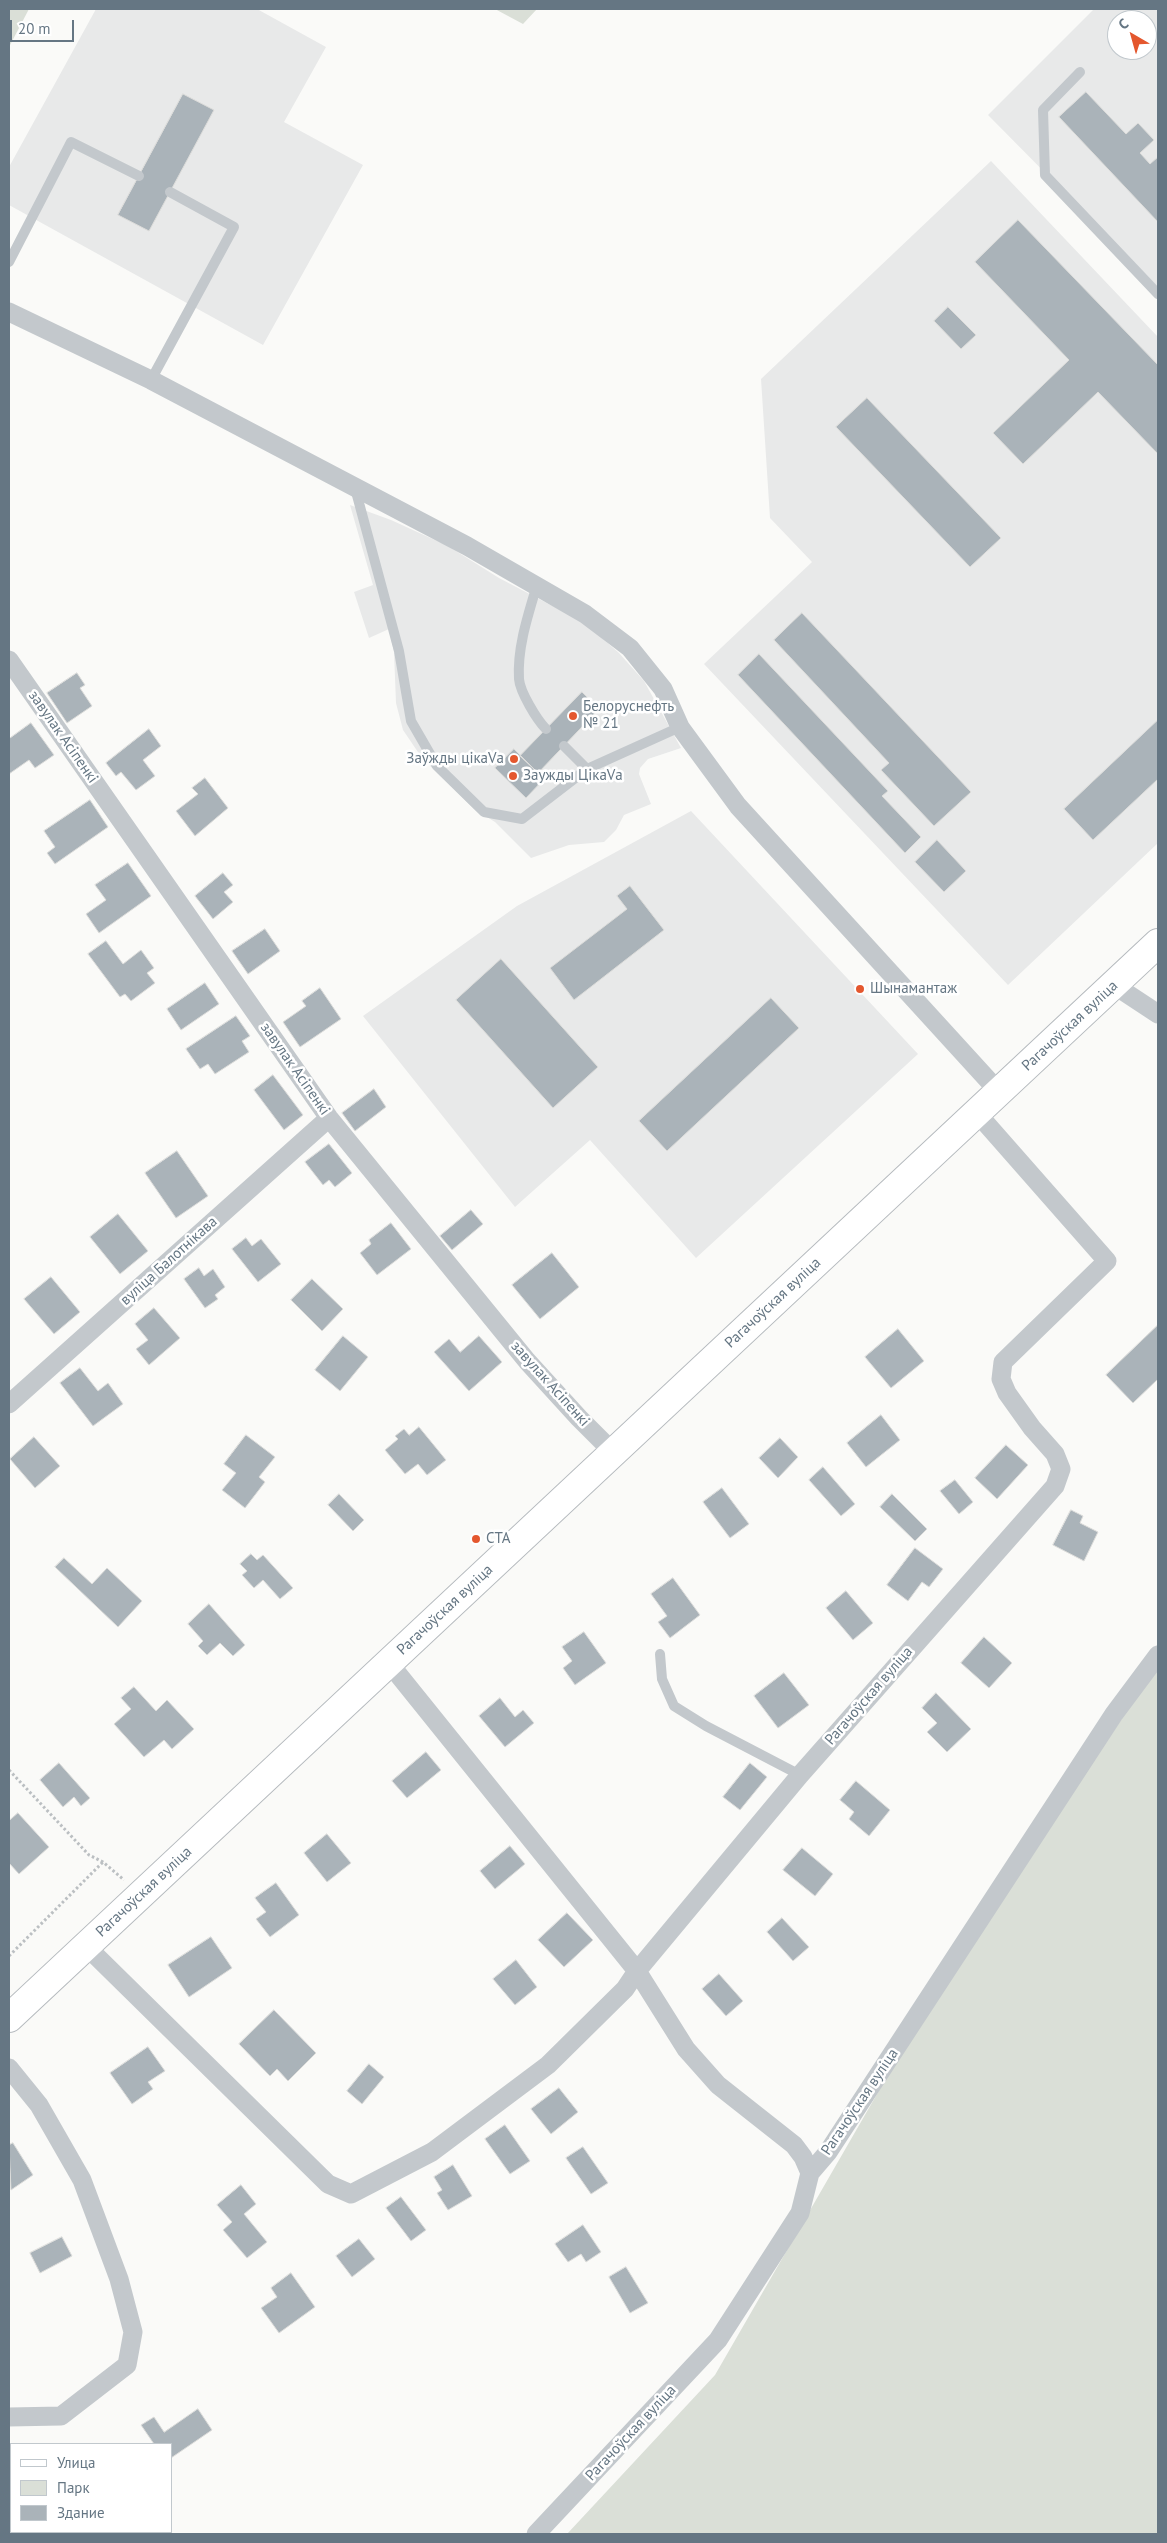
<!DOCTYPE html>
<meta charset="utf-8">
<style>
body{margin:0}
#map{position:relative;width:1167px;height:2543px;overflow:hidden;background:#fafaf8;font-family:"PT Sans",sans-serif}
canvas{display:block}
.frame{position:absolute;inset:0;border:10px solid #657683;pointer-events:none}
.legend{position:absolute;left:10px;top:2443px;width:162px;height:90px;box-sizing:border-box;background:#fff;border:1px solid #c1c8cd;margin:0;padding:6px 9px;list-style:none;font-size:15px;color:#657683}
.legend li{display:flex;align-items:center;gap:10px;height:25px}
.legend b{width:25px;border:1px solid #c1c8cd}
.north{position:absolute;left:1107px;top:10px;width:50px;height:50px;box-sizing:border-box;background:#fff;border:1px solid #c1c8cd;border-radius:50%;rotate:322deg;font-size:14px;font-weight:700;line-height:20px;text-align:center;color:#657683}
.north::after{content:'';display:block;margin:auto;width:18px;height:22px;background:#e4572e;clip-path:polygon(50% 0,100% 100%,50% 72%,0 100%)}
.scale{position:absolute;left:10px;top:20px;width:64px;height:22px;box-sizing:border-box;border:2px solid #657683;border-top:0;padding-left:6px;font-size:15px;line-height:18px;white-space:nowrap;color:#657683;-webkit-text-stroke:4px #fff;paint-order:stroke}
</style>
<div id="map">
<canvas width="1167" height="2543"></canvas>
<div class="frame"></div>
<ul class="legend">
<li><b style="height:6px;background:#fff"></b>Улица</li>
<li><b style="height:14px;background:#dadfd7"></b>Парк</li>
<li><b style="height:14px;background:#aab3b9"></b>Здание</li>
</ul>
<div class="north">С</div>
<div class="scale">20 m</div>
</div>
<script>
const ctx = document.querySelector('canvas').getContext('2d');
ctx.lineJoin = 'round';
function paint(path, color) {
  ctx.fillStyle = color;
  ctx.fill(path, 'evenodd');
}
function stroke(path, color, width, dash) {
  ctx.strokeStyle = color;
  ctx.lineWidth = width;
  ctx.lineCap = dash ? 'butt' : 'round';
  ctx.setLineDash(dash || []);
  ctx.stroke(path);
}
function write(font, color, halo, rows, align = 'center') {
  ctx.font = font + ' "PT Sans",sans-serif';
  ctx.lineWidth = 5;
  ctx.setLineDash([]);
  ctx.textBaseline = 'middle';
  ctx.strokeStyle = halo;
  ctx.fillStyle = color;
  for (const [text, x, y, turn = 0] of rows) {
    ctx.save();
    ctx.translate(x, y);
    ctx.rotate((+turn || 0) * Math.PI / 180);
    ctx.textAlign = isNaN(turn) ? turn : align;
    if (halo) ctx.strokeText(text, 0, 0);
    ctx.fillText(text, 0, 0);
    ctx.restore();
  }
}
paint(new Path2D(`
 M96 9H257L326 47 284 122 363 165 263 345 9 205V167Z
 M1094 9H1158V287L988 115ZM1117 20H1147V50H1117Z
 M991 161 1158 337V843L1008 985 704 664 812 562 770 518 761 379Z
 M350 505 391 520 448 546 499 578 585 623 619 653 644 681 681 748 648 759 640 768 639 774 651 804 624 815 616 830 604 842 569 845 531 858 495 822 474 809 422 758 403 730 396 703 394 652 389 629 369 638 354 592 373 585Z
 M691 811 918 1054 696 1258 590 1140 515 1207 363 1016 517 906Z`), '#e8e9e9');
paint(new Path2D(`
 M9 9H29L9 47Z
 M495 9H537L523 24Z
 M1158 1664V2534H567L715 2375 903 2049Z`), '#dadfd7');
const building = new Path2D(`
 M1086 92 1126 134 1138 123 1154 140 1140 153 1150 164 1158 157V222L1059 117Z
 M183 94 214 110 149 231 118 215Z
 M1018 220 1158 365V454L1098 392 1023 464 993 433 1069 360 975 262Z
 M948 307 976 335 961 349 934 321Z
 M867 398 1001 538 970 567 836 427Z
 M802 613 971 792 934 826 881 770 889 763 774 640Z
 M759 654 888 791 882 796 921 837 905 853 738 675Z
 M77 673 85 685 80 688 92 706 67 723 47 693Z
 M582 692 599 709 538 773 520 756Z
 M1158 720V779L1093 840 1064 809Z
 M31 723 54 755 35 768 29 760 9 774V739Z
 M149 729 161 746 143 760 155 776 136 790 121 772 116 776 106 763Z
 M514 749 544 779 526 798 495 768Z
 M205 778 228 808 195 836 176 811 198 794 192 788Z
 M90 800 108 827 55 864 47 853 55 847 44 831Z
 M937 840 966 871 944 892 915 862Z
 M128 863 151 896 99 933 86 914 106 900 95 885Z
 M223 873 233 885 224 892 233 902 213 919 195 896Z
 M630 886 664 930 574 1000 550 968 627 909 617 896Z
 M265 929 280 951 248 974 232 951Z
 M106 941 123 964 141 950 154 968 147 973 155 983 131 1001 125 994 120 997 88 954Z
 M501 959 598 1067 553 1108 456 1000Z
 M205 983 219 1004 181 1030 167 1009Z
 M320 988 341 1019 300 1047 283 1022 306 1006 302 1001Z
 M771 998 799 1028 667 1151 639 1121Z
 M236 1016 250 1036 242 1041 249 1052 215 1074 208 1064 200 1069 186 1049Z
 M273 1075 303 1115 284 1130 254 1090Z
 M374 1089 386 1107 355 1131 342 1113Z
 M329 1144 352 1173 335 1187 329 1180 323 1185 305 1162Z
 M177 1151 208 1196 176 1218 145 1173Z
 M471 1210 483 1224 452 1250 440 1236Z
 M118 1214 148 1251 120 1274 90 1237Z
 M391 1223 411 1249 377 1275 360 1253 371 1244 369 1240Z
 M246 1238 252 1246 261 1239 281 1264 258 1282 232 1249Z
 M552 1253 579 1287 540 1319 512 1285Z
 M199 1268 204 1276 213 1269 225 1287 215 1295 218 1299 205 1308 184 1279Z
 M51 1277 80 1312 54 1334 24 1299Z
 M312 1279 343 1309 322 1331 291 1300Z
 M154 1308 180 1338 149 1365 136 1349 148 1340 135 1324Z
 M1158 1325V1379L1133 1403 1106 1375Z
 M898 1329 924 1361 891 1388 865 1357Z
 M343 1336 368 1357 340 1391 315 1370Z
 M479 1336 502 1362 469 1391 434 1352 449 1339 460 1352Z
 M80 1368 98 1391 108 1383 123 1404 93 1426 60 1383Z
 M881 1415 900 1440 866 1467 847 1443Z
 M419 1427 446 1460 427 1475 418 1464 405 1474 385 1450 398 1439 395 1436 404 1429 409 1435Z
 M246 1435 275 1457 259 1477 265 1482 245 1508 222 1490 236 1473 224 1464Z
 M34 1437 60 1466 35 1488 10 1459Z
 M780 1438 798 1457 778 1478 759 1458Z
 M1006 1445 1028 1465 997 1499 975 1478Z
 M823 1467 855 1504 841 1516 809 1480Z
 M955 1480 973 1502 959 1514 940 1491Z
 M722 1488 749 1524 730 1538 703 1502Z
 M339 1494 364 1520 353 1531 328 1505Z
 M892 1494 927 1529 915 1541 880 1507Z
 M1071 1510 1083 1516 1080 1523 1098 1532 1084 1561 1053 1545Z
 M915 1548 943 1569 929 1587 922 1582 908 1601 887 1585Z
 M251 1554 257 1560 263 1555 293 1588 280 1599 263 1580 254 1588 242 1575 247 1571 240 1564Z
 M64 1558 92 1584 107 1568 142 1601 118 1627 55 1567Z
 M673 1578 700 1615 670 1638 658 1622 667 1616 651 1594Z
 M846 1591 873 1623 853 1640 826 1608Z
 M209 1604 245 1645 233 1656 220 1643 207 1655 198 1646 203 1641 188 1624Z
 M584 1632 606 1663 575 1685 563 1668 572 1661 562 1647Z
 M984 1637 1012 1663 989 1688 961 1663Z
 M784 1673 809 1705 778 1728 754 1696Z
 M134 1687 156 1711 167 1700 194 1729 172 1749 164 1740 144 1757 114 1724 131 1709 121 1698Z
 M936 1693 971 1729 947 1752 927 1732 937 1723 922 1708Z
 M500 1698 515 1717 523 1710 534 1723 505 1747 479 1716Z
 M426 1752 441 1770 407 1798 392 1781Z
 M59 1763 90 1798 81 1806 74 1797 63 1807 40 1780Z
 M750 1763 767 1777 740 1810 723 1797Z
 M856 1781 890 1810 869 1836 849 1819 854 1812 840 1800Z
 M18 1813 49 1847 19 1874 9 1863V1821Z
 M327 1834 351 1863 327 1882 304 1853Z
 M510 1846 525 1864 495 1889 480 1871Z
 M802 1848 833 1874 815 1896 783 1870Z
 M276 1883 299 1915 270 1937 256 1919 266 1912 255 1898Z
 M567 1913 593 1940 564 1967 538 1940Z
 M782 1918 809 1947 793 1961 767 1932Z
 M211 1937 232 1968 189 1997 168 1965Z
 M516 1960 537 1987 515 2005 493 1979Z
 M719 1974 743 2001 726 2016 702 1989Z
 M274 2010 316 2053 288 2081 277 2069 270 2076 239 2044Z
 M148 2047 165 2071 148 2082 153 2089 132 2104 110 2073Z
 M369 2064 384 2077 362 2104 347 2091Z
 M559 2088 578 2112 551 2134 531 2109Z
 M505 2125 530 2161 510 2174 485 2139Z
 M13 2143 33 2175 11 2190 9 2145Z
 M583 2147 608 2183 591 2194 566 2158Z
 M453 2165 472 2196 448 2210 437 2193 442 2190 434 2177Z
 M241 2185 256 2204 244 2214 267 2242 247 2258 223 2230 232 2222 217 2205Z
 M401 2197 426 2230 411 2241 386 2208Z
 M583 2225 601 2252 586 2262 581 2254 568 2262 555 2244Z
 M62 2237 72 2256 40 2273 30 2253Z
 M359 2239 375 2259 352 2277 336 2256Z
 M626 2267 648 2303 630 2313 609 2277Z
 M291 2273 315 2307 279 2333 261 2308 277 2297 271 2288Z
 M198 2409 212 2430 171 2458V2444H154L141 2425 154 2417 164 2432Z`);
paint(building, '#aab3b9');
stroke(building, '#dcdcda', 1);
const primary = new Path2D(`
 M9 2018 1158 943`);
stroke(primary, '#b5babe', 30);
stroke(new Path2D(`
 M9 1770 89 1855 103 1862 124 1880
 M9 1956 103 1862`), '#bbbfc2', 3, [2.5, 2.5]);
stroke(new Path2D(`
 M1080 72 1043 110 1045 175 1158 294
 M9 262 71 142 139 176
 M151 380 234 227 170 192
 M355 488 399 651 411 721 437 766 484 812 522 819 587 769
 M537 585C528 615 517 648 519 679 520 692 537 720 546 729
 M564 746 587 769 680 727
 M660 1654 662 1679 674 1706 706 1726 800 1775`), '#c3c8cc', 10);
stroke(new Path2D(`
 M9 312 151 380 467 546 585 614 630 648 663 689 680 727 738 806 999 1092
 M9 660 329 1118 527 1361 579 1418 614 1453
 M1114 985 1158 1014
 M9 1404 329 1118
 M389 1663 637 1971 686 2049 718 2085 794 2145 803 2157 810 2173
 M86 1946 328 2184 351 2194 432 2152 548 2065 625 1989 637 1971 800 1775 1055 1486 1061 1469 1055 1454 1032 1428 1007 1393 1001 1379 1003 1362 1107 1261 976 1112
 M9 2068 39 2105 82 2180 119 2279 133 2332 127 2365 61 2416 9 2417
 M536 2534 718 2340 800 2213 810 2173 828 2152 1114 1714 1158 1655`), '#c3c8cc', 19);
stroke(primary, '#fff', 28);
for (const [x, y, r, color] of [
 [573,716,5,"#e4572e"],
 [514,759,5,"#e4572e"],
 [513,776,5,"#e4572e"],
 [860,989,5,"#e4572e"],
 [476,1539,5,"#e4572e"]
]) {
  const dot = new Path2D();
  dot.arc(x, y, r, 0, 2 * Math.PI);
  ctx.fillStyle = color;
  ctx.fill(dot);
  stroke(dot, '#fff', 2);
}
write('15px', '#657683', '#fff', [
 ["Белоруснефть",583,707],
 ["№ 21",583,724],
 ["Заўжды цікаVа",504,759,"right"],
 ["Заужды ЦікаVа",523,776],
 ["Шынамантаж",870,989],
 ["СТА",486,1539]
], 'left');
write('15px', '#657683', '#fff', [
 ["завулак Асіпенкі",63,737,55],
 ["Рагачоўская вуліца",1070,1026,-43],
 ["завулак Асіпенкі",295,1069,55],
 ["вуліца Балотнікава",169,1261,-42],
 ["Рагачоўская вуліца",773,1303,-43],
 ["завулак Асіпенкі",550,1384,48],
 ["Рагачоўская вуліца",445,1610,-43],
 ["Рагачоўская вуліца",869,1696,-49],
 ["Рагачоўская вуліца",144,1892,-43],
 ["Рагачоўская вуліца",860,2102,-56],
 ["Рагачоўская вуліца",631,2433,-47]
]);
</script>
